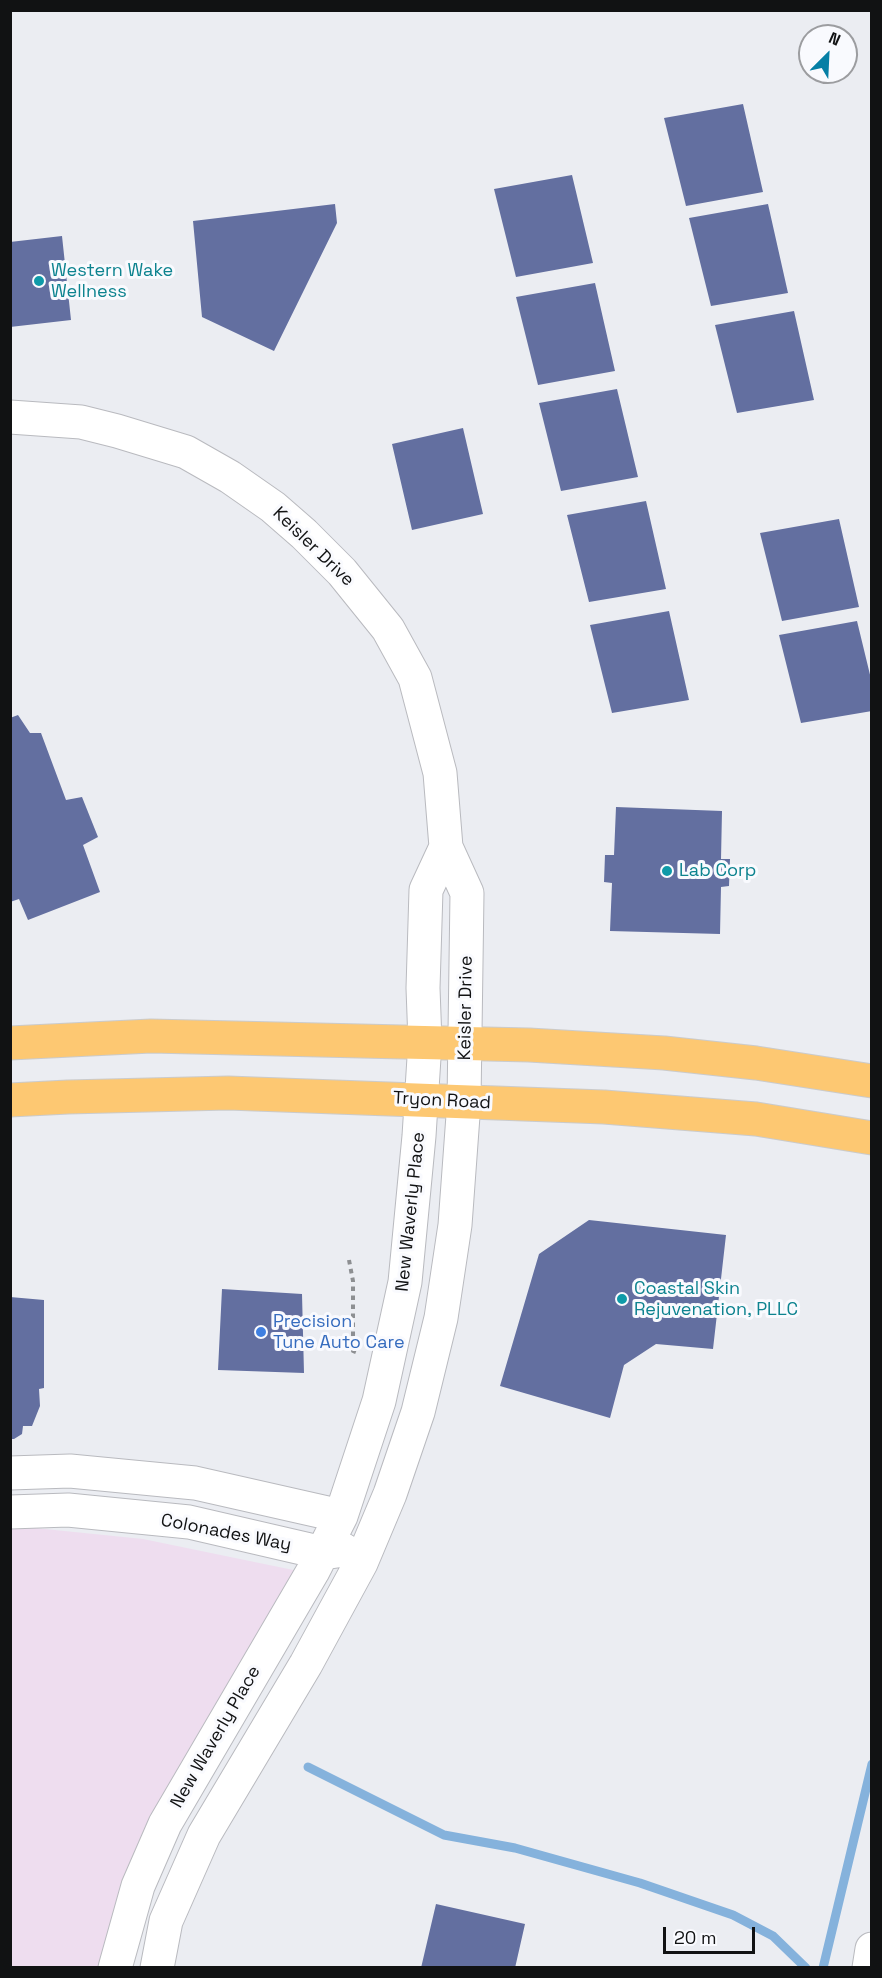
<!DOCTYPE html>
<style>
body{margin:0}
#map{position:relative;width:882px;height:1978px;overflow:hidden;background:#ebedf2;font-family:"Space Grotesk",sans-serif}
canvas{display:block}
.frame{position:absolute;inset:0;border:12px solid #111213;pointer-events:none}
.north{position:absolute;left:798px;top:24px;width:60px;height:60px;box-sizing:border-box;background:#f9fafe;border:2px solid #9c9da0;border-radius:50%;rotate:24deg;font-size:16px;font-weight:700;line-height:24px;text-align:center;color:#111213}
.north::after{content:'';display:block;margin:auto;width:21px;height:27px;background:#057fa5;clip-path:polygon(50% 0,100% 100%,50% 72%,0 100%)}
.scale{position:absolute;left:663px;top:1927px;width:92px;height:27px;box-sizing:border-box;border:3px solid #111213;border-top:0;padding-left:8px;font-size:18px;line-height:21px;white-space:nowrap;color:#111213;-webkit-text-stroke:4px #f9fafe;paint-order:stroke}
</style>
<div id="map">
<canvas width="882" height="1978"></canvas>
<div class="frame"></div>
<div class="north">N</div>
<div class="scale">20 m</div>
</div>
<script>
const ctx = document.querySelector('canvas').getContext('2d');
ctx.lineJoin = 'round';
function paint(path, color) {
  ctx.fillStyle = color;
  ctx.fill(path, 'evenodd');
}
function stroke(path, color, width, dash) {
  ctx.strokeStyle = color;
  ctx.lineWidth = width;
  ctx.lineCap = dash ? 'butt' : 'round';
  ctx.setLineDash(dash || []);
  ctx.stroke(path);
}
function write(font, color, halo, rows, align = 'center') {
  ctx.font = font + ' "Space Grotesk",sans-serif';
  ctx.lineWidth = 6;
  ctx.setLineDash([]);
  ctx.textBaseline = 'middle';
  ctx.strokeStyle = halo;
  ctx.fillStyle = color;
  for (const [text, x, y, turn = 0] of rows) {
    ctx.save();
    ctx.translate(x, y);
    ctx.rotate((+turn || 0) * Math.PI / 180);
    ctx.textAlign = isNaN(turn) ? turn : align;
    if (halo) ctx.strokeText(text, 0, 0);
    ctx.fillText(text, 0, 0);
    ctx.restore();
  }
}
paint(new Path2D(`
 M10 1527H25L143 1539 303 1572 111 1967H11Z`), '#eeddef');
stroke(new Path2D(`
 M308 1767 444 1835 515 1848 640 1883 733 1915 773 1936 806 1968
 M823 1968 872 1764`), '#85b2dc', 9);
paint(new Path2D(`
 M743 104 763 192 686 206 664 118Z
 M572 175 593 263 516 277 494 189Z
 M335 204 337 223 274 351 202 317 193 221Z
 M768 204 788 293 711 306 689 218Z
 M62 236 71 320 10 327V242Z
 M595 283 615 371 538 385 516 297Z
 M794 311 814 400 737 413 715 325Z
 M617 389 638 477 561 491 539 403Z
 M463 428 483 514 412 530 392 444Z
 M646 501 666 589 589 602 567 515Z
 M839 519 859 607 782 621 760 533Z
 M669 611 689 700 612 713 590 625Z
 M857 621 872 683V711L801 723 779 635Z
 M18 715 30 733H41L66 800 82 797 98 837 83 845 100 892 28 920 19 899 10 902V718Z
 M616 807 722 811 721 859H730L729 886 721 887 720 934 610 931 612 883 604 882 605 855H614Z
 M589 1220 726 1235 713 1349 656 1344 624 1365 610 1418 500 1386 539 1254Z
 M222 1289 302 1294 304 1373 218 1370Z
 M10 1297 44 1300V1388L39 1389 40 1406 32 1426H23L22 1434 14 1439H10Z
 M436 1904 525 1924 515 1968H421Z`), '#636fa0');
const minor = new Path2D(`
 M10 417 81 422 117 431 186 452 230 477 273 507 304 534 342 572 388 629 415 678 440 773 446 847 467 893 464 1102 455 1225 441 1318 418 1412 390 1494 361 1563 306 1664 204 1835 166 1921 157 1968
 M10 1473 70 1471 195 1483 341 1516
 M10 1512 68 1510 189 1522 323 1553 344 1550
 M115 1968 138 1886 165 1824 313 1571 341 1516 379 1401 405 1282 419 1136 425 1042 423 988 426 890 446 847
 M869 1968 872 1949`);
const major = new Path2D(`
 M10 1043 151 1036 529 1045 664 1053 756 1063 872 1081
 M10 1100 68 1097 228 1093 604 1107 756 1119 872 1138`);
stroke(minor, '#b9babf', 35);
stroke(major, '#cbcbcb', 35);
stroke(new Path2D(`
 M349 1260 353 1281V1351L358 1353`), '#8d8f92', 4, [4.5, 4.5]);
stroke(minor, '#fff', 33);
stroke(major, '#fdc872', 33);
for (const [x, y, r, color] of [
 [39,281,6,"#0f9aa8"],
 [667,871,6,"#0f9aa8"],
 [622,1299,6,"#0f9aa8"],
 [261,1332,6,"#3f7fe0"]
]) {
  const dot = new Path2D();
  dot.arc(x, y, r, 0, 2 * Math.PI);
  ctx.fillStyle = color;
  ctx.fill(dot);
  stroke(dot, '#f9fafe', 2);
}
write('18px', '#0d838f', '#f9fafe', [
 ["Western Wake",51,271],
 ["Wellness",51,292],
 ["Lab Corp",679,871],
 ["Coastal Skin",634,1289],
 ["Rejuvenation, PLLC",634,1310]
], 'left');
write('18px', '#111213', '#f9fafe', [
 ["Keisler Drive",313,547,44],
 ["Keisler Drive",466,1008,-89],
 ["Tryon Road",442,1101,3],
 ["New Waverly Place",411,1212,-84],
 ["Colonades Way",226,1533,11],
 ["New Waverly Place",216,1737,-60]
]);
write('18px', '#366cbe', '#f9fafe', [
 ["Precision",273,1322],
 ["Tune Auto Care",273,1343]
], 'left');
</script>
